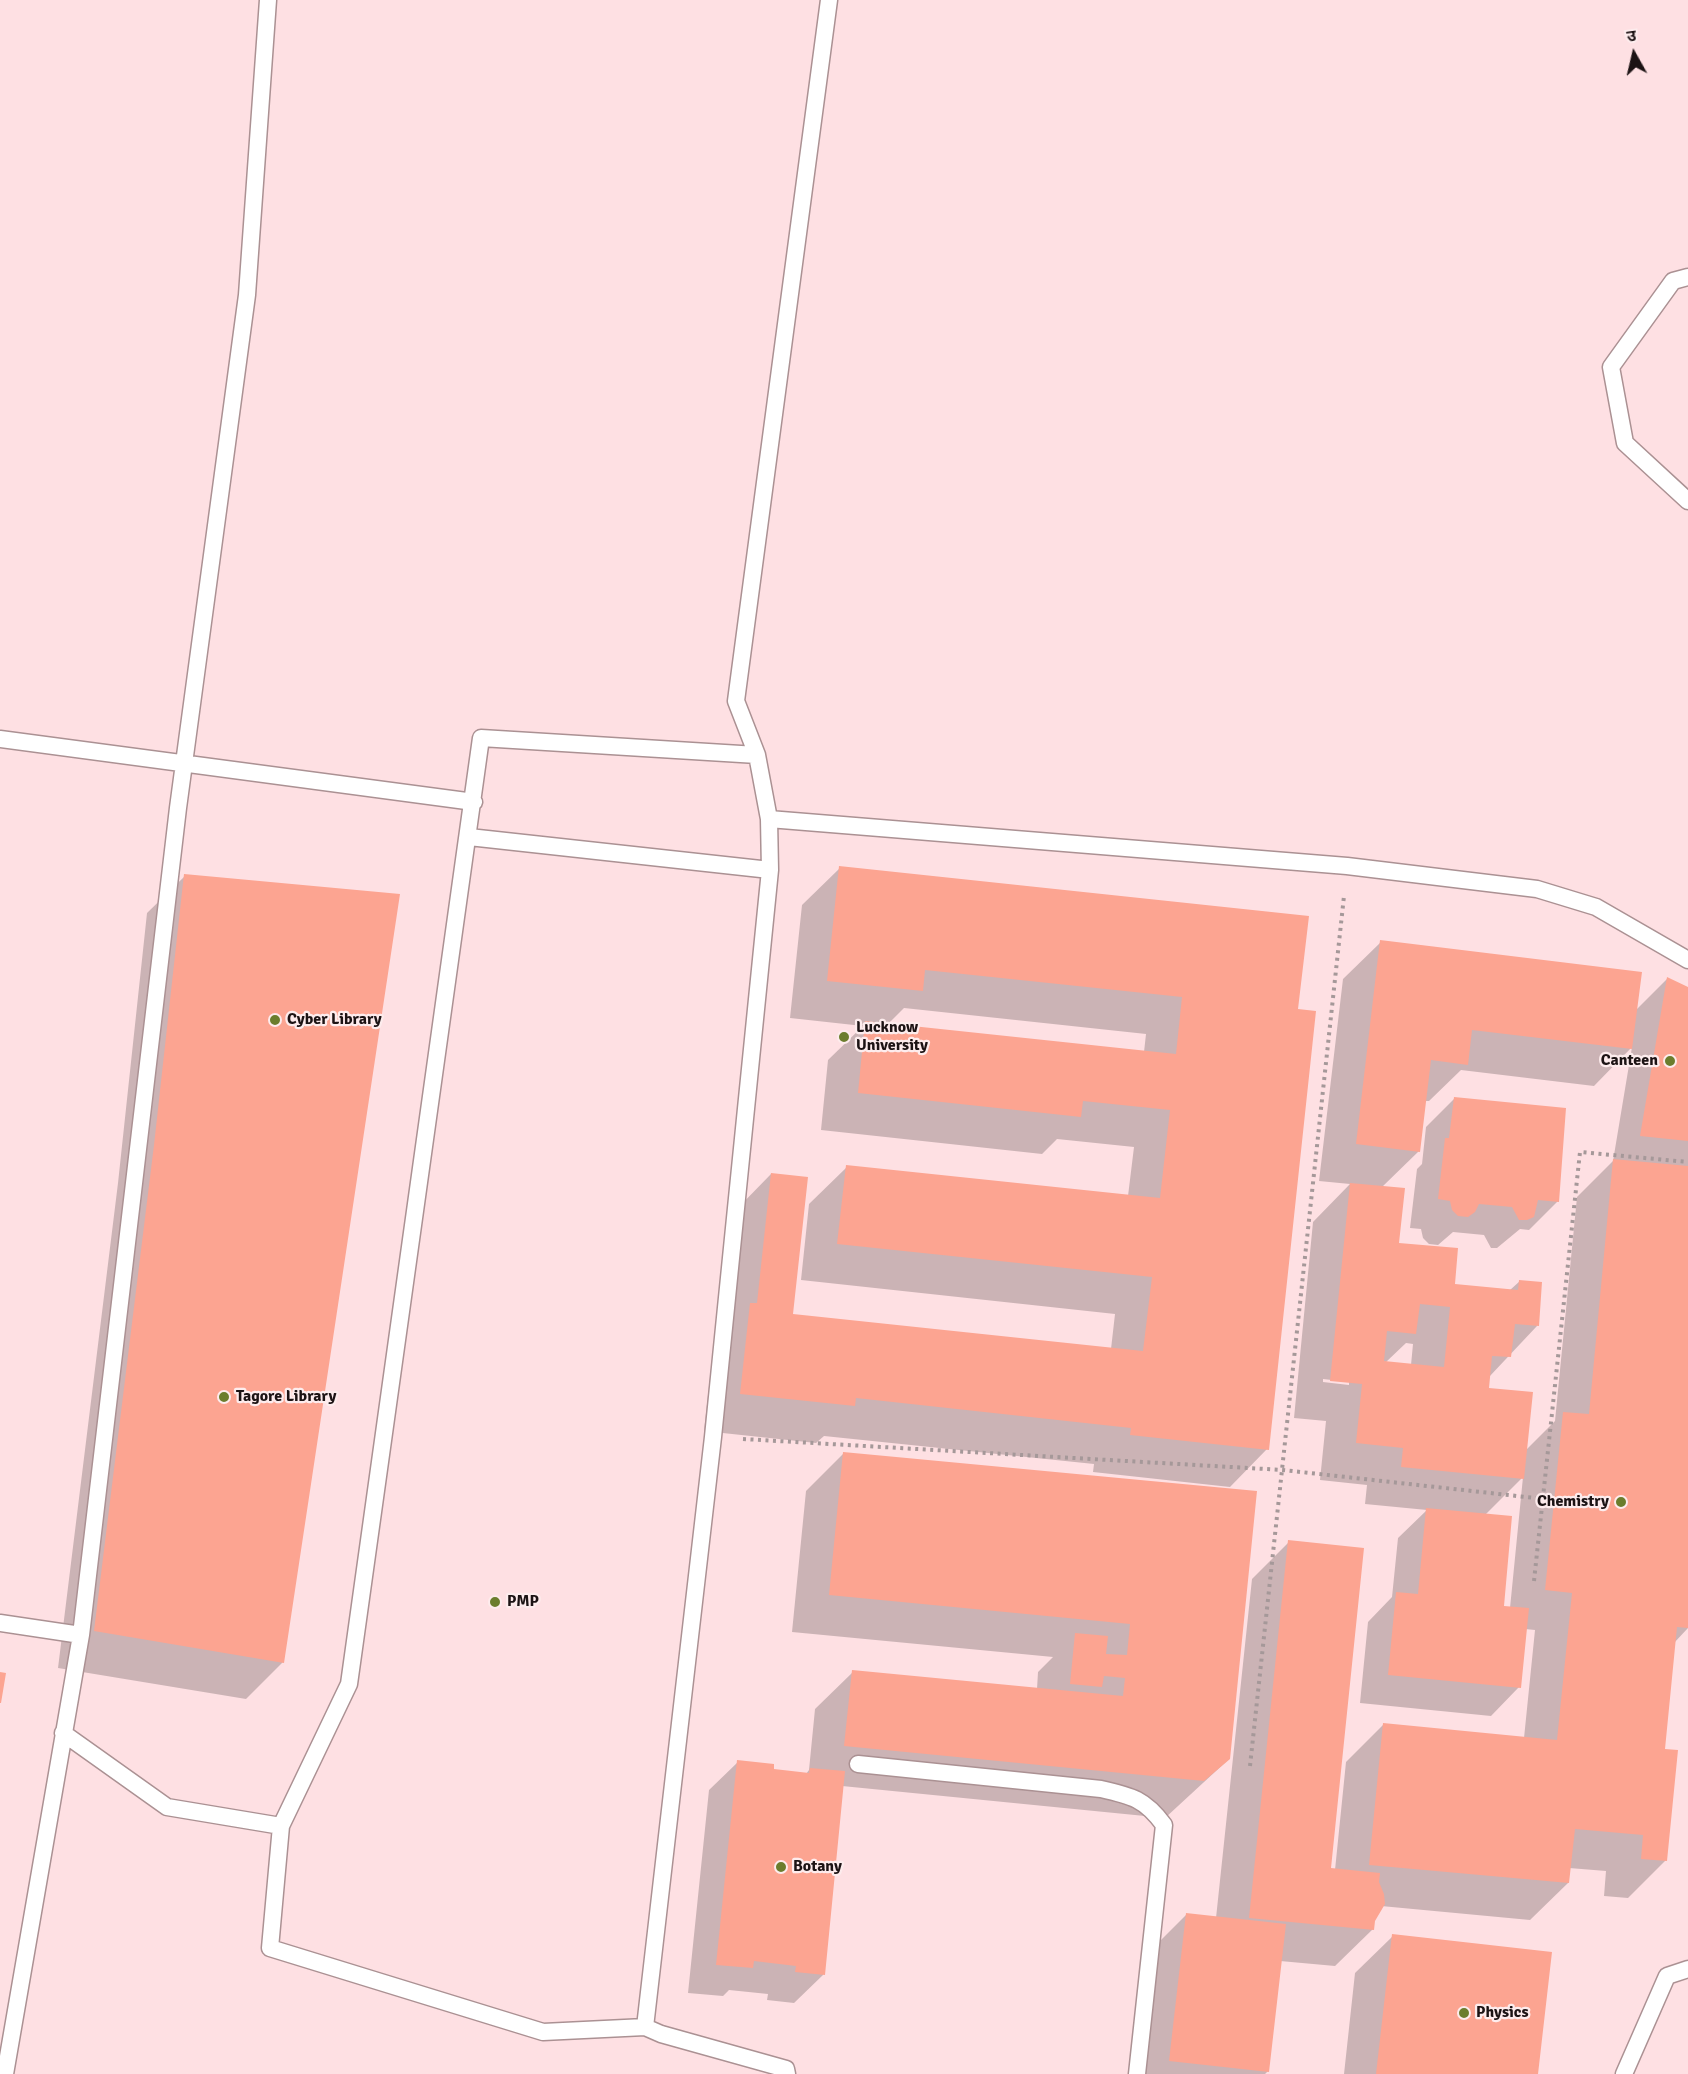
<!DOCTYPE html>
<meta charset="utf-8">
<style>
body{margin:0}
#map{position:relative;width:1688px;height:2074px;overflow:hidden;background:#fdeced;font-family:Signika,"Noto Sans Devanagari",sans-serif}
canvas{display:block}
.north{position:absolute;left:1604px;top:24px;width:60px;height:60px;-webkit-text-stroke:4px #fdeced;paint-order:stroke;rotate:352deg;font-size:16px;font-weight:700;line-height:24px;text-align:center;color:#1c1314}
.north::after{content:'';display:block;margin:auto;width:21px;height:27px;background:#1c1314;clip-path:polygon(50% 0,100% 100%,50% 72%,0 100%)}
</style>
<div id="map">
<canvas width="1688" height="2074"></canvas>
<div class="north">उ</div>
</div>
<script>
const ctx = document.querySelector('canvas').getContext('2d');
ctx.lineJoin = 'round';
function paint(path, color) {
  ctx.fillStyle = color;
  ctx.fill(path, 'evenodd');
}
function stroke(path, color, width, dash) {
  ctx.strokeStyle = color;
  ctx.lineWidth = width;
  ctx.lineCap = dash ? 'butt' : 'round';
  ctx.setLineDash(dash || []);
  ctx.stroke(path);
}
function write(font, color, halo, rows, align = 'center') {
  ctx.font = font + ' Signika,sans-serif';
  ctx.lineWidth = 4.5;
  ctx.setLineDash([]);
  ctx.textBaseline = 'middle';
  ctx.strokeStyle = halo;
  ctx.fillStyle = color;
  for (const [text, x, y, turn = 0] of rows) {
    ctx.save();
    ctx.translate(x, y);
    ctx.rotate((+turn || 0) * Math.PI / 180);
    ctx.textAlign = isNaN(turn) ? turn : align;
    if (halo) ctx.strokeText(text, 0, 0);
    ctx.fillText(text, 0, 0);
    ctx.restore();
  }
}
paint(new Path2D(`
 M0 0H1688V2074H0Z`), '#fee0e3');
paint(new Path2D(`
 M840 868 1297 1011 1267 1449 1230 1487 1093 1472 1094 1464 824 1436 816 1443 704 1431 714 1341 721 1334 734 1212 771 1174 792 1315 1111 1349 1115 1314 801 1280 809 1204 847 1167 1128 1196 1134 1147 1057 1139 1042 1154 821 1130 828 1060 863 1026 790 1018 802 905ZM904 1008 1146 1034 1144 1052 887 1025Z
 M185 876 283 1662 246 1699 58 1668 118 1183 147 913Z
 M1381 942 1636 1010 1667 979 1688 988V1628L1674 1643 1663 1750 1666 1860 1628 1898 1604 1896 1606 1871 1569 1868 1568 1883 1530 1920 1381 1906 1373 1921V1929L1335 1966 1280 1961 1268 2071 1265 2074H1143L1158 1943 1186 1915 1216 1918 1252 1579 1289 1542 1330 1869 1335 1870 1346 1762 1383 1725 1524 1738 1535 1630 1525 1629 1519 1687 1491 1716 1360 1703 1368 1622 1392 1597 1398 1538 1427 1510 1365 1504 1367 1485 1320 1480 1326 1421 1294 1418 1313 1222 1350 1184 1319 1181 1343 979ZM1632 1047 1613 1161 1577 1197 1555 1421 1525 1451 1488 1389 1489 1377 1537 1326 1520 1281 1510 1290 1453 1285 1397 1244 1382 1187 1419 1151 1424 1101H1429L1461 1070 1594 1086ZM1406 1343 1413 1344 1411 1365 1386 1362ZM1323 1379 1349 1382V1385L1323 1382ZM1523 1477 1510 1608H1502L1485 1515Z
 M1455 1098 1558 1201 1529 1230 1520 1229 1497 1248H1491L1484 1235 1453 1232 1438 1245 1429 1244 1423 1238 1421 1229 1410 1228 1417 1169 1422 1164 1426 1127Z
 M844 1453 1255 1493 1229 1759 1165 1818 842 1786 823 1975 794 2003 767 2000 768 1994 729 1990 723 1996 688 1993 709 1790 738 1762 772 1770 806 1774 809 1770 815 1709 853 1672 1037 1689 1038 1672 1053 1657 792 1632 806 1491Z
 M1393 1936 1537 2074H1344L1355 1973Z`), '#0003');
paint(new Path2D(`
 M839 866 1309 916 1298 1009 1316 1011 1269 1450 1130 1435 1131 1428 856 1398 855 1406 740 1394 750 1303H757L771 1173 808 1177 793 1314 1143 1351 1152 1277 837 1244 846 1165 1160 1198 1170 1110 1083 1101 1081 1117 858 1093 865 1021 1176 1054 1182 997 925 970 923 991 827 981Z
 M184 874 400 894 284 1663 94 1631 154 1145Z
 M1380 940 1642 972 1632 1049 1472 1030 1468 1065 1431 1060 1420 1152 1356 1144Z
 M1667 977 1688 987V1141L1640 1136Z
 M1454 1097 1566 1108 1559 1202 1538 1200 1534 1217 1527 1220H1519L1512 1207 1479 1204 1475 1212 1468 1217 1458 1216 1452 1210 1450 1201 1438 1199 1445 1138H1449Z
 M1613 1159 1688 1166V1628L1677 1627 1665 1749 1678 1750 1667 1861 1641 1859 1643 1835 1575 1829 1569 1883 1369 1865 1383 1723 1557 1740 1572 1593 1545 1590 1563 1412 1589 1414Z
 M1350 1183 1405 1188 1399 1243 1458 1248 1455 1284 1518 1290 1519 1280 1542 1282 1539 1326 1515 1324 1511 1357 1492 1356 1489 1388 1533 1392 1524 1479 1401 1467 1403 1448 1356 1443 1362 1384 1330 1381ZM1420 1304 1450 1307 1444 1367 1384 1361 1387 1331 1416 1334Z
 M843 1452 1257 1491 1230 1759 1204 1781 844 1746 852 1670 1123 1696 1125 1678 1104 1676 1102 1687 1070 1684 1075 1633 1108 1636 1106 1654 1127 1655 1130 1624 829 1595Z
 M1426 1508 1512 1516 1504 1606 1529 1608 1521 1688 1388 1675 1396 1592 1418 1594Z
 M1288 1540 1364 1548 1331 1868 1380 1873 1379 1882 1384 1894 1385 1904 1375 1921 1374 1930 1249 1918Z
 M0 1672 6 1673 1 1703H0Z
 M737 1760 774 1764V1769L809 1773 810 1768 845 1771 825 1975 795 1972 796 1966 754 1961 753 1968 716 1965Z
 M1186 1913 1286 1924 1269 2072 1169 2061Z
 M1392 1934 1552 1952 1538 2074H1376Z`), '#fca491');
const service = new Path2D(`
 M1688 277 1673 281 1611 367 1625 443 1688 501
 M0 739 474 802
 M769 819 1347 866 1537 889 1596 907 1688 960
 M469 837 770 870
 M0 1623 81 1635
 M63 1733 167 1807 281 1826 270 1948 543 2032 645 2027 661 2034 786 2069 787 2074
 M858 1764 1101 1789C1132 1796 1145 1799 1164 1825L1137 2074
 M281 1826 349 1684 481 738 757 755
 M645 2027 713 1437 770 870 769 819 757 755 736 701 829 0
 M5 2074 81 1635 178 808 247 295 268 0
 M1624 2074 1667 1976 1688 1969`);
stroke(service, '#ab9193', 19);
stroke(new Path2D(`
 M743 1439 1283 1470 1544 1499
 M1534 1581 1580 1152 1688 1162
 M1250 1766 1344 896`), '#a59899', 4, [3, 4.5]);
stroke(service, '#fff', 16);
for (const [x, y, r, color] of [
 [275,1020,6,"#6b7d2d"],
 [844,1037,6,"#6b7d2d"],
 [1670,1061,6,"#6b7d2d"],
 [224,1397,6,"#6b7d2d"],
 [1621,1502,6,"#6b7d2d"],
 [495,1602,6,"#6b7d2d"],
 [781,1867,6,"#6b7d2d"],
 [1464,2013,6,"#6b7d2d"]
]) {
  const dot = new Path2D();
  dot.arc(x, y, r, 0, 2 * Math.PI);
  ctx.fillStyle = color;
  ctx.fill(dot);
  stroke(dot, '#fdeced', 2);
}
write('bold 16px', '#1c1314', '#fdeced', [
 ["Cyber Library",287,1020],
 ["Lucknow",856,1028],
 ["University",856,1046],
 ["Canteen",1658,1061,"right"],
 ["Tagore Library",236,1397],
 ["Chemistry",1609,1502,"right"],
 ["PMP",507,1602],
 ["Botany",793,1867],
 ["Physics",1476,2013]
], 'left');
</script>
